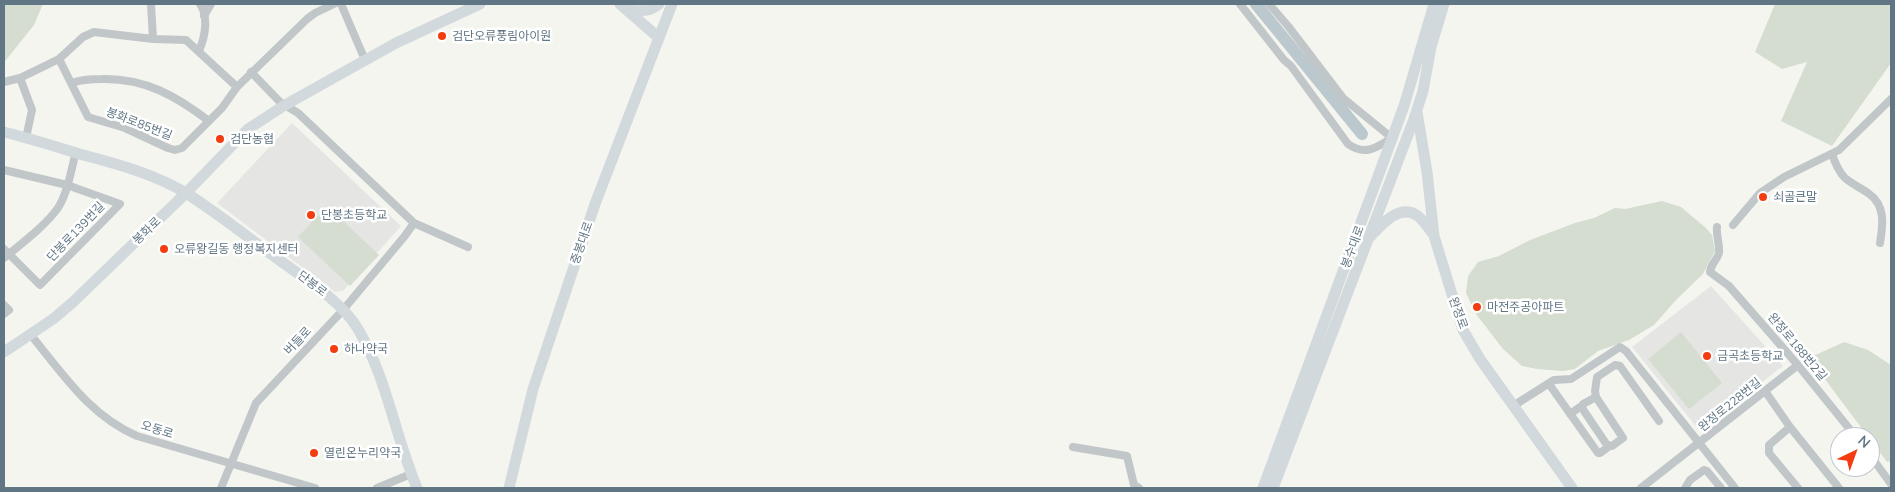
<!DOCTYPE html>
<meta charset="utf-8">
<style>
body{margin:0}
#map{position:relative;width:1895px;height:492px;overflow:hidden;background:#f5f5f0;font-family:Mulish,sans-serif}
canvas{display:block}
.frame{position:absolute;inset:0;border:5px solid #607684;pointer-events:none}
.north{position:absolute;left:1830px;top:427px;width:50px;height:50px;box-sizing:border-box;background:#fff;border:1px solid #bfc8ce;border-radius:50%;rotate:42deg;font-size:14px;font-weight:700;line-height:20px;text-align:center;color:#607684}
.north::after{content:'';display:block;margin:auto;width:18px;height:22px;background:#f33d11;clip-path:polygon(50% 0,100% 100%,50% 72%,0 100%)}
</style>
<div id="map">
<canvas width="1895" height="492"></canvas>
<div class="frame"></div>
<div class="north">N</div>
</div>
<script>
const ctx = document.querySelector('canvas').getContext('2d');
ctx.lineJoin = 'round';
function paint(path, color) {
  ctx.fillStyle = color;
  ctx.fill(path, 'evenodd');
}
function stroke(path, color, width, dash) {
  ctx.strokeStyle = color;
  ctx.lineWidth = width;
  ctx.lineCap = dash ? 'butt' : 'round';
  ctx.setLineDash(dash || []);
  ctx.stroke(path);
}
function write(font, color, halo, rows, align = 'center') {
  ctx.font = font + ' Mulish,"Noto Sans KR",sans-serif';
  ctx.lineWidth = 5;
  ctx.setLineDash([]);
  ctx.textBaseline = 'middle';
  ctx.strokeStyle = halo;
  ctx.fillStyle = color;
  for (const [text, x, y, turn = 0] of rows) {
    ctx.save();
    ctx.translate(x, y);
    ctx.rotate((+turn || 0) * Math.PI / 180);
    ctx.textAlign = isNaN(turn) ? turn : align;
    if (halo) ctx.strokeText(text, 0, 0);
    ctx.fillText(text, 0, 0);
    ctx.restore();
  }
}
paint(new Path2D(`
 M292 123 401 226 343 291 335 292 217 203Z
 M1711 286 1783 366 1699 430 1632 347Z`), '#e5e6e3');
paint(new Path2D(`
 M4 4H43L34 25 6 60 4 61Z
 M1775 4H1891V63L1832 146 1781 121 1807 62 1782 69 1755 52Z
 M1662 201 1681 207 1706 228 1712 235 1715 251 1703 274 1676 300 1654 325 1629 340 1598 351 1575 369 1563 371 1537 369 1522 366 1503 349 1476 314 1466 293 1468 276 1478 262 1499 256 1530 240 1575 223 1594 218 1615 208 1625 209Z
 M327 206 379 255 350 286 298 237Z
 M1681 332 1722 383 1689 409 1648 359Z
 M1844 342 1868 350 1891 365V461L1887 462 1809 358Z`), '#d5dcd0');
stroke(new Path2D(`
 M1256 4 1362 134`), '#bbc8cd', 12);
stroke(new Path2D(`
 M151 4 153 39
 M341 4 365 60
 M1240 4 1284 60 1291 66 1348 144C1365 156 1376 148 1392 138L1343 98 1288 26 1269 4
 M204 16 211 4
 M199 51C205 37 209 17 200 4
 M59 59 88 117 125 128 168 148 175 150 182 148 222 108 237 87 307 19 315 13 334 4
 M251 72 280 102 298 113 414 223 468 247
 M20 78 32 110 26 138
 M4 82 20 78 59 59 83 37 94 32 153 39 186 40 237 87
 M72 83C82 79 92 79 102 79 145 78 176 96 209 121
 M1832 154C1835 163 1839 172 1845 178 1852 184 1861 188 1868 193 1886 205 1883 225 1880 243
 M4 170 67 185 120 204 40 285 4 249
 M1733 225 1760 193 1784 177 1839 150 1891 99
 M1717 227C1716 235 1720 245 1719 253 1717 260 1711 264 1710 272L1729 286 1797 364 1856 437
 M4 258C22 243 44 227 58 208 68 192 71 170 76 152
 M4 305 9 310 4 314
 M30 334C63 374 89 415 137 436L315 488
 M1549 384 1598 453H1600L1607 448V445L1582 408 1580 407 1570 414
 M1765 391 1790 427 1839 488
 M1596 397 1595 391 1597 377 1615 365 1620 366 1659 421
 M1513 406 1554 380 1571 379 1620 347 1626 351 1735 488
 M1582 408 1583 404 1596 397 1623 438 1612 446 1607 445
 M1790 427 1769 445V453L1798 488
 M1073 447 1127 456 1134 485 1139 488
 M1870 455 1891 484
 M221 488 256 403 343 310 404 237 414 223
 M377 488 411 474
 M1641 488 1798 365
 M1685 488 1690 480 1704 470 1707 471 1721 488`), '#c1c6c9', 8);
stroke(new Path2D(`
 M620 4 659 38
 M626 9C638 11 649 13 659 4
 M1417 112 1427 172 1434 236 1463 330 1480 359 1572 488
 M4 132C32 139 60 148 87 156 121 165 156 175 186 193 219 214 250 239 282 262 307 280 342 302 358 329 387 378 395 436 417 488
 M1371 236C1382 224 1400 203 1418 216 1424 221 1429 229 1434 235
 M4 352 53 319 72 303 186 193 248 129 285 105 396 43 480 4
 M509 488 533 389 595 204 672 4
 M1263 488 1404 106 1434 4
 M1273 488 1414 119 1423 91 1431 47 1444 4`), '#d2d9dc', 11);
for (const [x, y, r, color] of [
 [442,36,5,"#f33d11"],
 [220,139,5,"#f33d11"],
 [1763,197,5,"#f33d11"],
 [311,215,5,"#f33d11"],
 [164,249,5,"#f33d11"],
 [1477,307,5,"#f33d11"],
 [334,349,5,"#f33d11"],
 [1707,356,5,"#f33d11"],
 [314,453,5,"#f33d11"]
]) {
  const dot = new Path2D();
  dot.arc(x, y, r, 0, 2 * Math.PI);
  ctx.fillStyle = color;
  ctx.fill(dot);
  stroke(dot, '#fff', 2);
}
write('12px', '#607684', '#fff', [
 ["검단오류풍림아이원",452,36],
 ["검단농협",230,139],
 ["쇠골큰말",1773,197],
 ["단봉초등학교",321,215],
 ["오류왕길동 행정복지센터",174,249],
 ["마전주공아파트",1487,307],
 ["하나약국",344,349],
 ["금곡초등학교",1717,356],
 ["열린온누리약국",324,453]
], 'left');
write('12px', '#607684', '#fff', [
 ["봉화로85번길",139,124,21],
 ["봉화로",147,231,-44],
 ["단봉로139번길",76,232,-46],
 ["중봉대로",582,243,-71],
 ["봉수대로",1353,247,-70],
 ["단봉로",312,284,38],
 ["완정로",1458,313,70],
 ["버들로",298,341,-47],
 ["완정로188번2길",1797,347,50],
 ["완정로228번길",1730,405,-39],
 ["오동로",157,430,17]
]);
</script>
